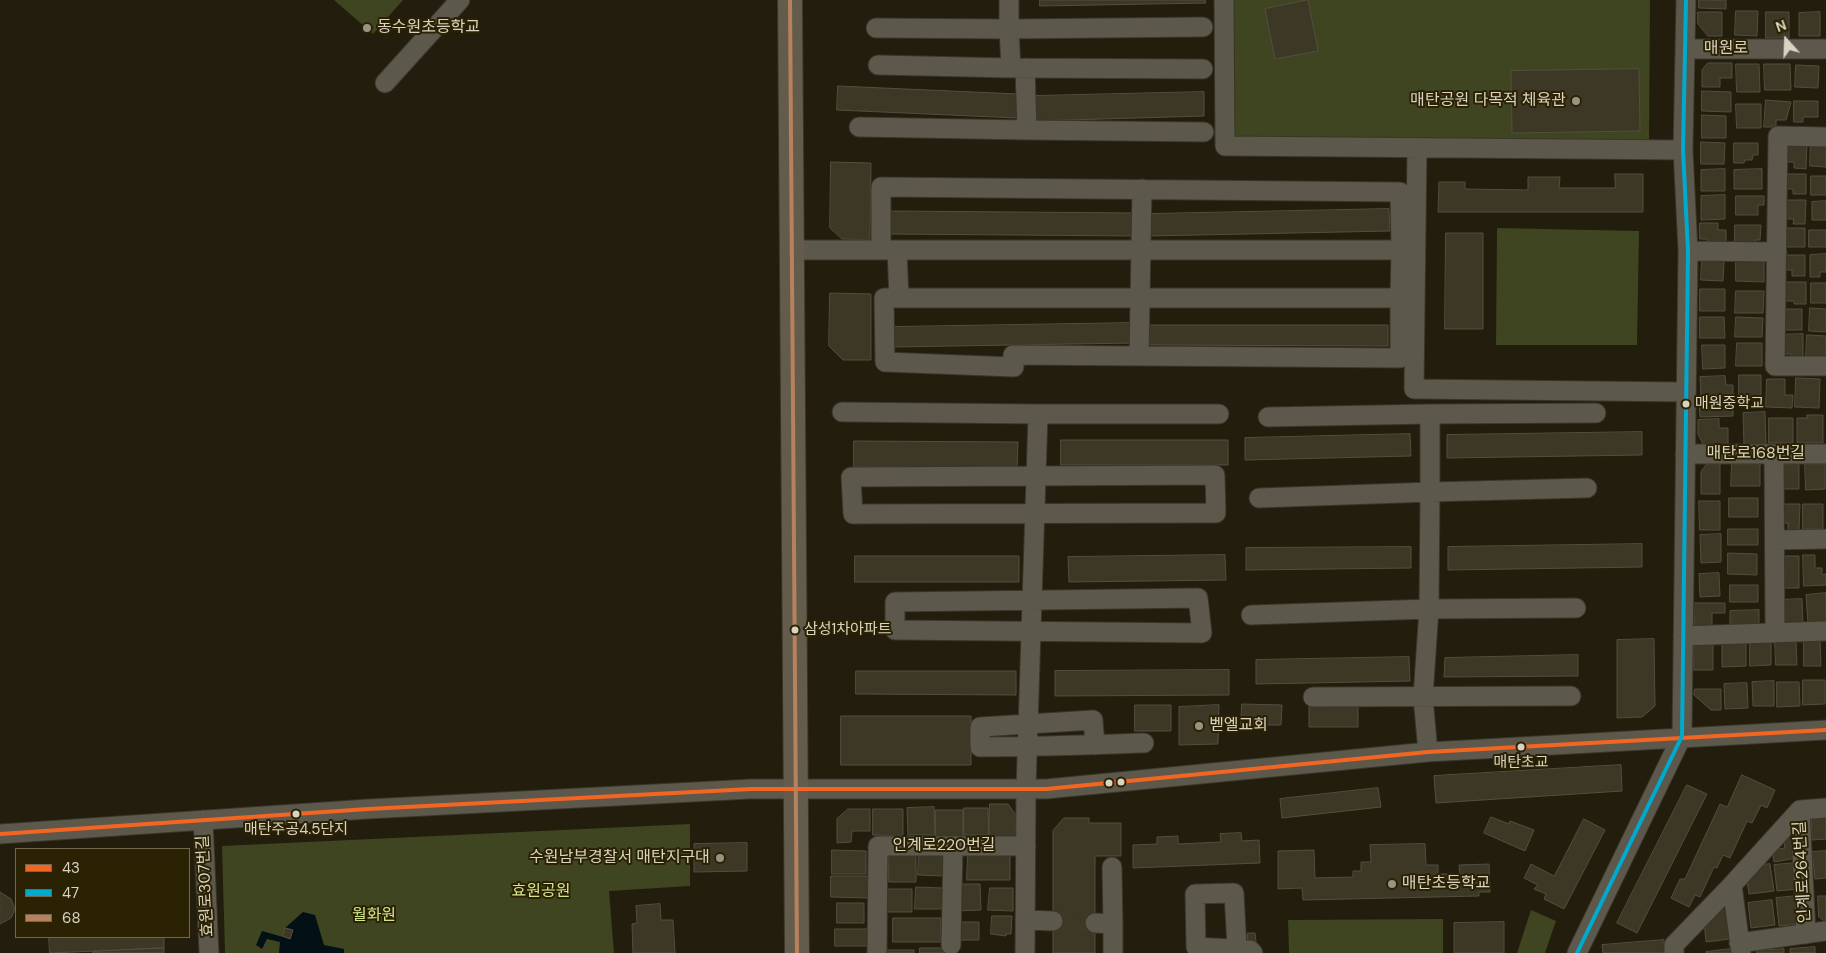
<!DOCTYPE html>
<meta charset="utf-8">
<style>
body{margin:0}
#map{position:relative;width:1826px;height:953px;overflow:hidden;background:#221d0c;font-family:"DM Sans",sans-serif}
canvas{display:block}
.legend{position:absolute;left:15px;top:848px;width:175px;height:90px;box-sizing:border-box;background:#2b2103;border:1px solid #71684f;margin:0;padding:6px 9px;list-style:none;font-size:15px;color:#d9d3c2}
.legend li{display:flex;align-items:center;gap:10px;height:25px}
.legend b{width:25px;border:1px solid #71684f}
.north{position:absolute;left:1761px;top:15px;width:50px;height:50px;-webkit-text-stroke:4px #2b2103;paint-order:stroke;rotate:340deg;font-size:14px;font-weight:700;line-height:20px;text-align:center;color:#d9d3c2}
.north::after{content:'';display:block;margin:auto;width:18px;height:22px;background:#d9d3c2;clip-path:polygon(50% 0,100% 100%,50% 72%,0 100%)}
</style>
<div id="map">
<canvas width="1826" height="953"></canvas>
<ul class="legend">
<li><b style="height:6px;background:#f26522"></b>43</li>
<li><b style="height:6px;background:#00a9ce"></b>47</li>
<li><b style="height:6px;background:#b6815c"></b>68</li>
</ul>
<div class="north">N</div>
</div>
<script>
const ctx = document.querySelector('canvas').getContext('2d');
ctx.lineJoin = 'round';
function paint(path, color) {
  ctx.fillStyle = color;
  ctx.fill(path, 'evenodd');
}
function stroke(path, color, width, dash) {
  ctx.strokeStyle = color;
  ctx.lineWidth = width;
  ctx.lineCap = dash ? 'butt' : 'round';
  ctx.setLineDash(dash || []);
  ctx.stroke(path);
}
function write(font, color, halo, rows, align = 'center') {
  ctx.font = font + ' "DM Sans","Noto Sans KR",sans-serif';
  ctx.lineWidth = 4;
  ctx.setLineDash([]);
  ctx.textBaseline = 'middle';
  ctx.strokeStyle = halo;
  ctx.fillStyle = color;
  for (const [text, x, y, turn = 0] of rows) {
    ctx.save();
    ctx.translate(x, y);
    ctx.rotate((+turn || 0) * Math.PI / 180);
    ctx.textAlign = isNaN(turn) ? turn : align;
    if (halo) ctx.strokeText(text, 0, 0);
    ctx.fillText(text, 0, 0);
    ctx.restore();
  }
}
paint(new Path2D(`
 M334 0H403L373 34Z
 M1230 0H1650L1649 144 1230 141Z
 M1497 228 1639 231 1637 345H1496Z
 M690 824V886L609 891 614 953H225L222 846Z
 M1531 910 1556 921 1545 953H1517Z
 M1443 919V953H1289L1288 920Z`), '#3e4520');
paint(new Path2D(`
 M303 912 315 915 324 945 344 949V953H279L280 942 267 939 262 949 256 945 262 931 290 939 293 930 285 928Z`), '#031116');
const building = new Path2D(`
 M1040 0H1205L1206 3 1040 6Z
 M1308 0 1318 51 1275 59 1265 9Z
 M1699 0H1726V9L1699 8Z
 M1736 11H1758L1757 36 1735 35Z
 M1698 12H1722V36H1708L1698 24Z
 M1766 12H1789V38H1766Z
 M1820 12V36H1799V13Z
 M1708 63H1732V78H1720V87H1702V70Z
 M1736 64H1759L1760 92H1737Z
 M1764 64H1790L1791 90H1765Z
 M1796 65 1819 66 1818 88 1795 87Z
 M1639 69 1640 131 1512 133 1511 71Z
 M838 86 1018 94 1017 118 837 110Z
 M1702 91 1731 92V112L1702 111Z
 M1204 92V116L1035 121 1034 96Z
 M1766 100 1791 102 1786 120H1776V127H1764Z
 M1794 101H1818V117H1803V122H1794Z
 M1736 104H1761V128H1737Z
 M1702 115 1726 116V138H1702Z
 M1784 141 1807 142 1806 169 1794 168V162H1787V157L1784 156Z
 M1811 141 1826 142V167L1810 166Z
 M1701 142 1725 143 1724 164H1701Z
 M1734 143H1758V155H1753L1752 160H1745L1744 163H1734Z
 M831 162 871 163 870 240 842 239 830 228Z
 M1725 169V191H1701V170Z
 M1762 169V189H1734V170Z
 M1615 174H1643V212H1438L1439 182H1465V189L1528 190V177H1560L1559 188H1615Z
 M1782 174H1806V194H1793V189H1781Z
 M1811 176H1826V195H1811Z
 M1725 195V219L1701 220V196Z
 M1736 196H1764V205H1758V215H1736Z
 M1780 200H1806L1805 224H1793L1794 219H1780Z
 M1826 201V220H1812V202Z
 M1389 209 1390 231 1149 236V214Z
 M890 211 1136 213V236L890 234Z
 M1700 223H1718V230H1726V247H1707V239H1700Z
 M1735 225H1761L1760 240H1755L1756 244H1735Z
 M1782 228H1805V247H1782Z
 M1809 230H1826V247H1809Z
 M1446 233H1483V329H1445Z
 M1826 254V272H1820V277H1810V255Z
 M1782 255H1805V276H1792V270H1782Z
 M1736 259 1764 260V282L1736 281Z
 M1702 261H1724L1723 281 1701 280Z
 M1781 282H1806V304H1794V301H1781Z
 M1811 283H1826V303H1811Z
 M1700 289H1725V311H1700Z
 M1736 291H1764L1763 313H1735Z
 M830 293 871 294V360H843L829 346Z
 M1810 308 1826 309V332L1809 331Z
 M1779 309H1802V330H1779Z
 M1700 317H1724L1725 338H1700Z
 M1736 317 1763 318 1762 337H1735Z
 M1132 323 1133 343 893 347V327Z
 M1150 325H1388V346L1150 345Z
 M1803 334V359H1791V354H1778V335Z
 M1807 335 1826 336V358L1806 357Z
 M1737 343H1762V366H1736Z
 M1702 345H1725V368L1703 369Z
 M1739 375H1761V400H1739Z
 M1725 376 1726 385H1733V394L1701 396 1700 377Z
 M1796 378 1820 379 1819 408 1795 407Z
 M1767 379H1785V395H1793L1792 408 1766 407Z
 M1727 399V408H1733V416L1700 417 1699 400Z
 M1765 412 1766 444 1744 445 1743 413Z
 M1807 415H1823V443H1797V418H1807Z
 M1769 418H1793V443H1769Z
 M1719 419V428H1728V445L1704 446 1698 434V420Z
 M1642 432V455L1447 458V435Z
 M1410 434 1411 456 1245 460V438Z
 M1061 440H1228V465H1061Z
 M854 441 1018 442 1017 468 854 467Z
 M1707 464H1720V494H1701V472Z
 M1732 464H1760V486H1731Z
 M1778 464H1799V489H1778Z
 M1805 464H1825V489L1806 490Z
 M1729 498H1758V517H1729Z
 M1699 501H1720V530H1700Z
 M1778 504H1800L1799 531H1788V523H1783Z
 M1803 504H1823V529H1803Z
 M1728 529H1758V545H1728Z
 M1721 534V562L1701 563 1700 535Z
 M1642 544V567L1448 570V547Z
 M1411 547V568L1246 570V548Z
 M1728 553 1757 554V575L1728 574Z
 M1225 555 1226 580 1069 582 1068 557Z
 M1803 555H1815V568H1822V575L1826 574V585L1804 586Z
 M855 556H1019V582H855Z
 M1780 556H1799V588H1781Z
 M1719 573 1720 596 1700 597 1699 574Z
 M1730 585H1758V602H1730Z
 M1826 593V623L1808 624 1806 595Z
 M1802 599 1803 625H1783L1779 600Z
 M1694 603H1725V613H1712V630H1695Z
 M1759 610V626L1730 627V611Z
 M1654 639 1655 706 1642 717 1617 718V640Z
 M1804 641H1820L1821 666H1804Z
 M1775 642H1796L1797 665H1776Z
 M1750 643H1771V665L1750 666Z
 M1694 644H1713V670H1694Z
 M1746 644V666L1722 667V645Z
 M1578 655V676L1444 677 1445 658Z
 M1409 657 1410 681 1256 684V660Z
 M1229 670V695L1055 696V671Z
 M856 671H1016V695L856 694Z
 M1803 680H1825V704L1803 705Z
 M1774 681V706H1753L1752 682Z
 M1777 682H1799L1800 706 1777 707Z
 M1747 683 1748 708 1725 709 1724 684Z
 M1695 689H1721V710H1711L1694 695Z
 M1358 702V727H1309V703Z
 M1242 704 1282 705 1281 725H1241Z
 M1135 705H1171V731H1135Z
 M1219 705 1218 744 1179 745V707Z
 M841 716H971V765H841Z
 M1621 765 1622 791 1436 803 1434 776Z
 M1742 775 1775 790 1767 808 1761 805 1752 823 1747 821 1730 858 1723 855 1717 868 1714 867 1700 897 1695 895 1689 907 1671 898 1680 879H1685L1720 804 1727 807Z
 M1687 785 1707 794 1637 933 1617 923Z
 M1378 788 1381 807 1282 818 1280 799Z
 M990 804H1008L1016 815 1015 842H989Z
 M934 807 935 835H908L907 808Z
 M964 808H988L989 835H964Z
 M848 809H870V831H852L851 842 837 843V819Z
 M873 809H903V836L873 835Z
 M936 810H963V837H936Z
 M1826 814V839L1812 840 1811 815Z
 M1491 817 1509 824 1510 821 1534 830 1525 851 1484 833Z
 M1064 818H1089V823H1121V856H1095V953H1053V831Z
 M1584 819 1605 830 1564 909 1544 899 1546 894 1534 889 1538 885 1524 878 1531 864 1554 876Z
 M1241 833 1242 841 1259 840 1260 863 1133 868V845L1157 844V837L1178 836V844L1221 842 1220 834Z
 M1794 838 1797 858 1774 862 1772 850 1785 848 1783 839Z
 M747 843V871L694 872V844Z
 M1425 844 1426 865H1438V874H1460L1459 865 1489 864 1490 892H1479V896L1303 900 1302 888 1278 889V851L1314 850 1315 878 1353 877V871H1361V862H1371L1370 845Z
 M832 850 866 851V874H832Z
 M1826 851V878L1815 879 1812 852Z
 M919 854 945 855 944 876 918 875Z
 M968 854H1010V880H967Z
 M889 855H916V882H889Z
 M1796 863 1799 889 1777 891 1774 865Z
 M1770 864 1774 891 1749 894 1746 874 1757 873 1756 866Z
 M831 876H868V898L831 897Z
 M961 884H980L981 910 956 911Z
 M916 887 943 888V909H915Z
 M990 888H1013V911L988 910Z
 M886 889H912V912H886Z
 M0 892 11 899 15 909 11 918 0 924Z
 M1798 896 1801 924 1779 926 1776 898Z
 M1818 896H1826V922L1819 917Z
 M1772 900 1775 925 1751 928 1748 903Z
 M837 903H864V923H837Z
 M660 904 661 920H673L675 953H633L632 924 637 923 636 906Z
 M1727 907 1730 939 1706 942 1704 921 1717 908Z
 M992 916H1012L1011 934H1006V936L991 934Z
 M893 918H941V942H893Z
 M956 922H979V940H956Z
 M1504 922V953H1454V923Z
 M285 928 293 930 290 939 283 936Z
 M835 929H869V946H835Z
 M1248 933H1255L1256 942H1248Z
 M49 937H164V948L50 953Z
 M1664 940 1665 953H1603L1602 945Z
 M1815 947V953H1790V949Z
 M164 948V953H93V952Z
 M920 948H945L946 953H920Z
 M1731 949V953H1706V952Z
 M1784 949V953H1757V951Z
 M886 950H914V953H886Z`);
paint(building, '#3d3826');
stroke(building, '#534e40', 1);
stroke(new Path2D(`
 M1053 921 1095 923`), '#3d3827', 19, [19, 9]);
const minor = new Path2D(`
 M1009 0V29L1203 27
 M1224 0 1225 146 1683 150
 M876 28 1009 29 1011 68 1203 69
 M1685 49H1826
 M878 65 1011 68
 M1025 68 1027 130 1204 132
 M385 83 460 0
 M859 127 1027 130
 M1826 137 1778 136 1775 366H1826
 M1417 149 1414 389 1686 392
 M793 250H1401L1400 298H899L897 250
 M881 250V187L1400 192 1401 250
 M1688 251 1777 252
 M899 298H884L885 362 1014 367 1013 355 1400 358V298
 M1139 356 1142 189
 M842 412 1038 414 1026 789 1025 953
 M1038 414H1219
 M1268 417 1430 414
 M1685 454H1826
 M1774 454 1775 633
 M1215 475 1216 513 853 514 851 477Z
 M1587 488 1430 492V414L1596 413
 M1259 498 1430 492 1429 609 1423 697 1428 752
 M1776 540 1826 539
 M1198 598 1202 633 895 630V602Z
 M1251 615 1429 609 1576 608
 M1683 636 1826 631
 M1313 697 1571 696
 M1095 745 1093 720 980 727V747C1035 747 1089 745 1144 743
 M1800 810 1806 934
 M203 820 209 953
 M0 834 368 809 751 789H1046L1428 752 1826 730
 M1732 885 1741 953
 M1025 920 1053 921
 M1095 923 1113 924 1112 867
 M1113 924V953
 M1739 943 1826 931
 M951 945 953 847
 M1237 948 1234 893 1195 894 1196 947 1250 950 1253 953
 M877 953 878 846H1026
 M1577 953 1682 736 1688 251 1683 150 1686 0
 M1674 953V945L1732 885 1800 810 1826 808`);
const major = new Path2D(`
 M790 0 797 953`);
stroke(minor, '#39362a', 21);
stroke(major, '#39362a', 26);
stroke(minor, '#5c584c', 19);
stroke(major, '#635c4d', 24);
stroke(new Path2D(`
 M0 834 368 809 751 789H1046L1428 752 1826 730`), '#f26522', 4);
stroke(new Path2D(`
 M1577 953 1682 736 1688 251 1683 150 1686 0`), '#00a9ce', 4);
stroke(new Path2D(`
 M790 0 797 953`), '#b6815c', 4);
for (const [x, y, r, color] of [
 [367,28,5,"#999382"],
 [1576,101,5,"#999382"],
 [1686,404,4.5,"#d9d3c2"],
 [795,630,4.5,"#d9d3c2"],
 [1199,726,5,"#999382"],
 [1521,747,4.5,"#d9d3c2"],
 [1121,782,4.5,"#d9d3c2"],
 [1109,783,4.5,"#d9d3c2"],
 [296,814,4.5,"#d9d3c2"],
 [720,858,5,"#999382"],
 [1392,884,5,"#999382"]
]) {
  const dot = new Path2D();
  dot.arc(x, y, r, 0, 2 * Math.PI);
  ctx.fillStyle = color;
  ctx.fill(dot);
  stroke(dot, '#2b2103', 2);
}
write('15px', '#d9d3c2', '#2b2103', [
 ["매원중학교",1695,404],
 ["삼성1차아파트",804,630],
 ["매탄초교",1521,763,"center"],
 ["매탄주공4.5단지",296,830,"center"]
], 'left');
write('16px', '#d9d3c2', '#2b2103', [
 ["동수원초등학교",377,28],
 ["매탄공원 다목적 체육관",1566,101,"right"],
 ["벧엘교회",1209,726],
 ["수원남부경찰서 매탄지구대",710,858,"right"],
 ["매탄초등학교",1402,884]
], 'left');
write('16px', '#d9d3c2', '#2b2103', [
 ["매원로",1726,49],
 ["매탄로168번길",1756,454],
 ["인계로220번길",944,846],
 ["인계로264번길",1803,872,-93],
 ["효원로307번길",206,886,-93]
]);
write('16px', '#cfe68a', '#2b2103', [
 ["효원공원",541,892],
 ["월화원",374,916]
]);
</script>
